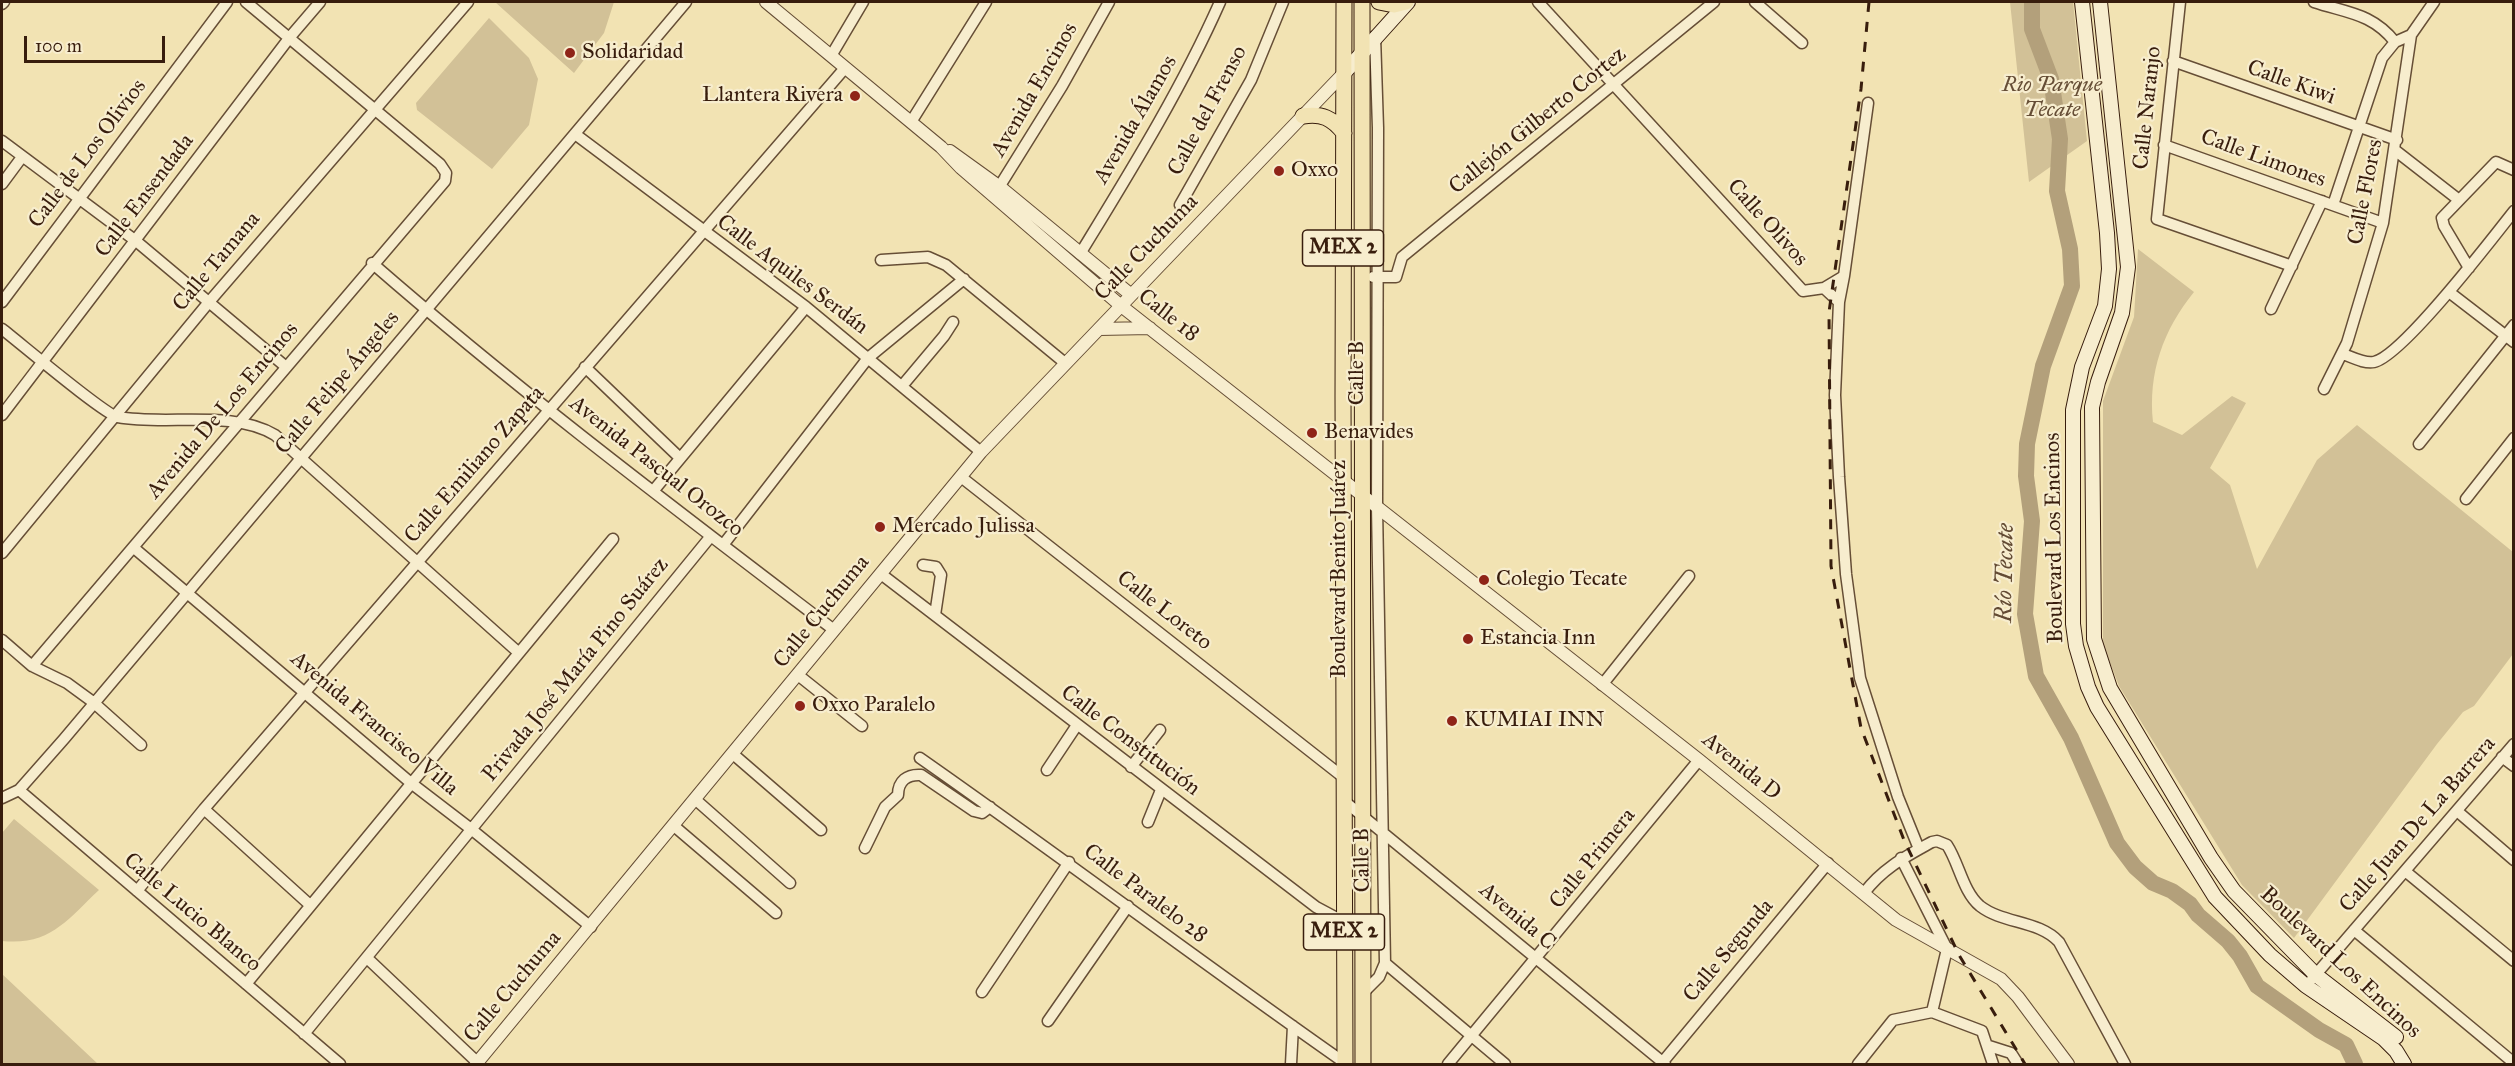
<!DOCTYPE html>
<meta charset="utf-8">
<style>
body{margin:0}
#map{position:relative;width:2515px;height:1066px;overflow:hidden;background:#f2e3b3;font-family:"IM FELL Great Primer",serif}
canvas{display:block}
.frame{position:absolute;inset:0;border:3px solid #381d0d;pointer-events:none}
.scale{position:absolute;left:24px;top:36px;width:141px;height:27px;box-sizing:border-box;border:3px solid #381d0d;border-top:0;padding-left:8px;font-size:18px;line-height:21px;white-space:nowrap;color:#381d0d;-webkit-text-stroke:4px #f7edce;paint-order:stroke}
</style>
<div id="map">
<canvas width="2515" height="1066"></canvas>
<div class="frame"></div>
<div class="scale">100 m</div>
</div>
<script>
const ctx = document.querySelector('canvas').getContext('2d');
ctx.lineJoin = 'round';
function paint(path, color) {
  ctx.fillStyle = color;
  ctx.fill(path, 'evenodd');
}
function stroke(path, color, width, dash) {
  ctx.strokeStyle = color;
  ctx.lineWidth = width;
  ctx.lineCap = dash ? 'butt' : 'round';
  ctx.setLineDash(dash || []);
  ctx.stroke(path);
}
function write(font, color, halo, rows, align = 'center') {
  ctx.font = font + ' "IM FELL Great Primer",serif';
  ctx.lineWidth = 4.5;
  ctx.setLineDash([]);
  ctx.textBaseline = 'middle';
  ctx.strokeStyle = halo;
  ctx.fillStyle = color;
  for (const [text, x, y, turn = 0] of rows) {
    ctx.save();
    ctx.translate(x, y);
    ctx.rotate((+turn || 0) * Math.PI / 180);
    ctx.textAlign = isNaN(turn) ? turn : align;
    if (halo) ctx.strokeText(text, 0, 0);
    ctx.fillText(text, 0, 0);
    ctx.restore();
  }
}
paint(new Path2D(`
 M495 2H614L604 33 574 73Z
 M2010 2H2073L2087 141 2029 182Z
 M489 18 529 58 538 79 529 125 492 169 417 110 416 103Z
 M2138 249 2194 292C2163 330 2148 373 2153 422L2182 435 2232 396 2246 403 2210 468 2230 485 2257 569 2317 460 2357 425 2513 552V654L2474 706 2463 712 2437 744 2294 938 2242 885 2119 686 2103 645V401L2134 317Z
 M14 819 99 890C67 920 50 946 2 941V833Z
 M2 974 98 1064H2Z`), '#d2c197');
stroke(new Path2D(`
 M2032 2V29L2051 79 2060 139 2057 191 2070 249 2072 286 2043 366 2027 444 2026 476 2032 521 2025 614 2036 676 2071 738 2117 843 2135 867 2153 883 2172 891 2190 904 2198 915 2228 941 2240 956 2257 986 2319 1030 2346 1045 2355 1064`), '#b3a07b', 16);
const minor = new Path2D(`
 M1538 2 1803 291 1824 288 1839 302 1835 395 1839 477 1846 574 1860 678 1898 797 1919 849
 M1755 2 1802 43
 M2180 2 2157 219 2292 266
 M2314 2C2347 13 2372 13 2395 42
 M2 4 4 2
 M831 56 863 2
 M2173 61 2397 140
 M911 122 986 2
 M575 134 806 307 981 452
 M2 141 136 241 285 366
 M2164 145 2383 223
 M2396 151 2459 200
 M2 184 22 157
 M996 192 1062 86 1109 2
 M1180 205 1251 80 1283 2
 M2333 205 2382 58 2395 42 2411 35
 M1080 254C1130 172 1181 90 1220 2
 M881 260 928 257 946 265 1065 363
 M372 263C520 392 678 511 834 630
 M2469 268 2444 226 2442 218 2496 162 2514 170
 M1373 277H1396L1402 257 1714 2
 M1824 288 1844 276 1868 103
 M2449 292 2514 342
 M2 302 227 2
 M1839 302 1844 276
 M2271 309 2322 201
 M2 329C19 342 105 415 118 417 166 426 232 409 275 435L519 653
 M2343 354C2352 357 2364 364 2374 362 2402 356 2492 239 2514 211
 M585 367 680 458
 M902 386 944 336 953 322
 M2324 389 2347 343 2383 223 2411 35 2434 2
 M2 415 290 37 320 2
 M2419 444 2514 325
 M961 477 1343 777
 M654 490 806 307
 M2466 499 2514 438
 M723 545 868 358 964 279
 M134 548 411 783 471 829 591 927
 M2 553 209 302 468 2
 M923 565 936 567 941 575 935 615
 M881 574 1316 907 1361 931
 M2 640 32 666 67 683 93 702 141 745
 M32 666 445 181 446 173 440 164 246 2
 M798 675 862 726
 M1602 685 1689 576
 M733 754 821 830
 M2502 757 2514 766
 M920 758C1063 858 1202 963 1345 1063
 M1131 767 1160 730
 M1047 770 1077 725
 M19 790 340 1064
 M2 798 19 790 64 739 686 2
 M696 800 790 883
 M1343 800 1665 1064
 M204 809 310 905
 M2457 811 2514 860
 M1148 822 1161 790
 M674 826 776 913
 M865 848 885 807 898 795C898 781 907 774 921 775L974 811 982 813 990 807
 M1901 858 1947 949 1932 1012
 M2405 871 2514 961
 M137 891 204 809 845 68
 M1864 893C1883 868 1905 857 1932 842L1937 841 1947 845C1959 863 1963 892 1980 906 2003 924 2039 920 2059 942L2125 1064
 M2354 930 2514 1063
 M367 958 478 1063
 M1385 963 1505 1064
 M2312 979 2514 744
 M246 984 613 539
 M982 992 1069 862
 M1362 994 1379 977 1385 963 1377 507 1378 128 1375 36
 M1048 1021 1128 906
 M304 1034 711 536
 M1989 1046 2011 1053 2018 1064
 M1291 1064 1293 1026
 M1448 1064 1699 760
 M1661 1064 1828 863
 M1858 1064 1893 1020 1932 1012 1982 1031 1993 1064`);
const tertiary = new Path2D(`
 M766 2 941 147 961 168 1120 305 1699 760 1896 920 2001 979 2018 997 2068 1064
 M950 151 1000 187 1130 294
 M1099 329 1150 328
 M476 1064 981 452 1344 73`);
const secondary = new Path2D(`
 M2082 2 2107 233 2109 269 2105 306 2082 367 2073 410V624L2076 646 2088 687 2097 707 2215 897 2270 955 2306 986 2384 1039 2396 1051 2404 1064
 M2100 2 2128 267 2122 313 2098 382 2092 407 2094 639 2110 688 2211 858 2234 891 2316 975 2396 1037
 M1344 73 1408 2`);
const primary = new Path2D(`
 M1344 2 1343 396 1345 1064
 M1362 2 1363 1064
 M1379 2 1394 5 1406 2
 M1303 116C1322 113 1332 118 1344 133`);
stroke(minor, '#664e36', 13);
stroke(tertiary, '#664e36', 14);
stroke(secondary, '#381d0d', 16);
stroke(primary, '#381d0d', 17);
stroke(minor, '#f7edce', 10);
stroke(tertiary, '#f7edce', 12);
stroke(secondary, '#f7edce', 14);
stroke(primary, '#f2e3b3', 15);
stroke(new Path2D(`
 M1869 2 1861 89 1829 312 1831 566 1861 728 1904 840 1959 955 2025 1064`), '#381d0d', 3, [10, 10]);
for (const [x, y, r, color] of [
 [570,53,6,"#8f2418"],
 [855,96,6,"#8f2418"],
 [1279,171,6,"#8f2418"],
 [1312,433,6,"#8f2418"],
 [880,527,6,"#8f2418"],
 [1484,580,6,"#8f2418"],
 [1468,639,6,"#8f2418"],
 [800,706,6,"#8f2418"],
 [1452,721,6,"#8f2418"]
]) {
  const dot = new Path2D();
  dot.arc(x, y, r, 0, 2 * Math.PI);
  ctx.fillStyle = color;
  ctx.fill(dot);
  stroke(dot, '#f7edce', 2);
}
for (const [x, y, w] of [
 [1343,248,81],
 [1344,932,81]
]) {
  const box = new Path2D();
  box.roundRect(x - w / 2, y - 18, w, 36, 4.5);
  ctx.fillStyle = '#f7edce';
  ctx.fill(box);
  stroke(box, '#381d0d', 1.5);
}
write('bold 21px', '#381d0d', null, [
 ["MEX 2",1343,248],
 ["MEX 2",1344,932]
]);
write('22px', '#381d0d', '#f7edce', [
 ["Solidaridad",582,53],
 ["Llantera Rivera",843,96,"right"],
 ["Oxxo",1291,171],
 ["Benavides",1324,433],
 ["Mercado Julissa",892,527],
 ["Colegio Tecate",1496,580],
 ["Estancia Inn",1480,639],
 ["Oxxo Paralelo",812,706],
 ["KUMIAI INN",1464,721]
], 'left');
write('22px', '#381d0d', '#f7edce', [
 ["Calle Kiwi",2291,83,20],
 ["Avenida Encinos",1035,90,-60],
 ["Calle Naranjo",2148,108,-84],
 ["Calle del Frenso",1208,111,-62],
 ["Avenida Álamos",1136,120,-60],
 ["Callejón Gilberto Cortez",1538,121,-39],
 ["Calle de Los Olivios",88,154,-53],
 ["Calle Limones",2263,159,20],
 ["Calle Flores",2366,192,-79],
 ["Calle Ensendada",145,196,-53],
 ["Calle Olivos",1767,223,48],
 ["Calle Cuchuma",1147,248,-46],
 ["Calle Tamana",217,262,-50],
 ["Calle Aquiles Serdán",792,275,37],
 ["Calle 18",1168,316,38],
 ["Calle B",1358,373,-90],
 ["Calle Felipe Ángeles",338,383,-50],
 ["Avenida De Los Encinos",223,411,-50],
 ["Calle Emiliano Zapata",475,465,-49],
 ["Avenida Pascual Orozco",656,467,38],
 ["Boulevard Los Encinos",2055,538,-91],
 ["Boulevard Benito Juárez",1340,569,-90],
 ["Calle Loreto",1164,611,38],
 ["Calle Cuchuma",822,612,-51],
 ["Privada José María Pino Suárez",576,670,-51],
 ["Avenida Francisco Villa",374,724,40],
 ["Calle Constitución",1130,741,37],
 ["Avenida D",1741,767,39],
 ["Calle Juan De La Barrera",2418,825,-49],
 ["Calle Primera",1593,859,-51],
 ["Calle B",1363,860,-91],
 ["Calle Paralelo 28",1145,894,37],
 ["Calle Lucio Blanco",192,913,40],
 ["Avenida C",1517,917,40],
 ["Calle Segunda",1729,951,-50],
 ["Boulevard Los Encinos",2340,963,43],
 ["Calle Cuchuma",513,987,-50]
]);
write('italic 22px', '#664e36', '#f7edce', [
 ["Rio Parque",2052,86],
 ["Tecate",2052,111]
]);
write('italic 24px', '#634b34', '#f7edce', [
 ["Río Tecate",2006,573,-89]
]);
</script>
